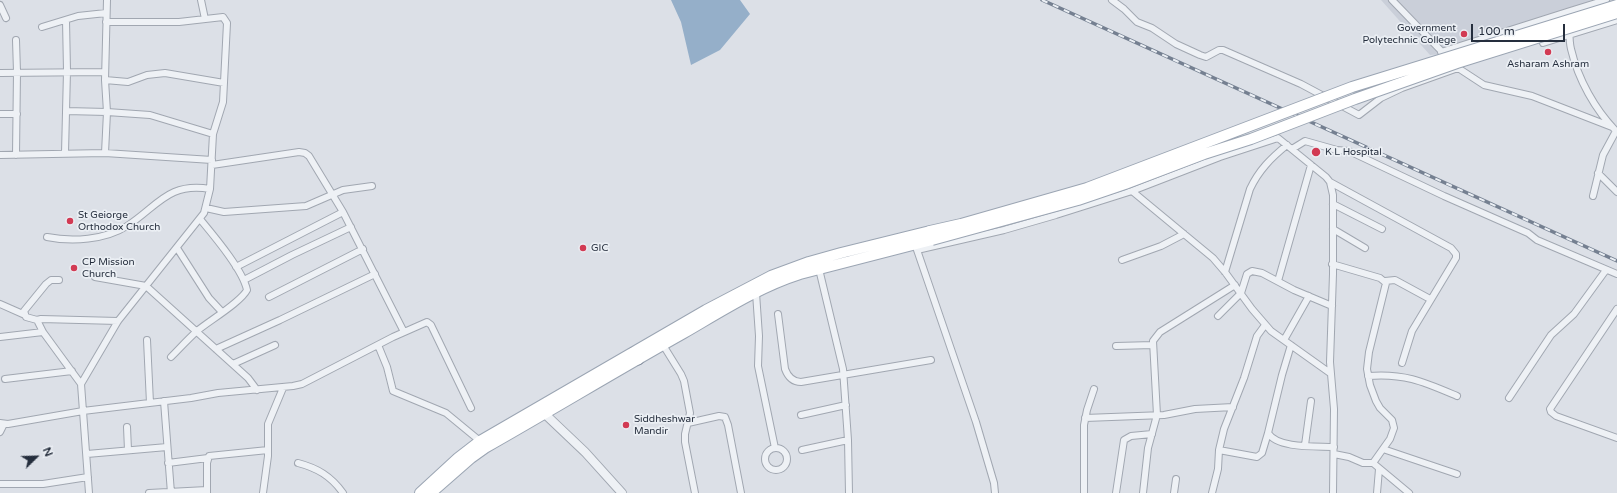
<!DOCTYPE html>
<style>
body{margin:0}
#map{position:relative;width:1617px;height:493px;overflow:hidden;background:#dce0e7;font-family:"Varela Round",sans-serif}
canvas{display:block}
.north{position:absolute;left:16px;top:437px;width:40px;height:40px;-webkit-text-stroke:3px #ebeff4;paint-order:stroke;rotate:67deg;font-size:11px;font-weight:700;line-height:16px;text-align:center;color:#252e3d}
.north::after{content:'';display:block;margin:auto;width:14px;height:18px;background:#252e3d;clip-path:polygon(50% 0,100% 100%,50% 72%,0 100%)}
.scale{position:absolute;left:1471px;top:24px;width:94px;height:18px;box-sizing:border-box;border:2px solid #252e3d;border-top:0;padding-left:5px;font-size:12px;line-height:14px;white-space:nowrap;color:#252e3d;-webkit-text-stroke:3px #ebeff4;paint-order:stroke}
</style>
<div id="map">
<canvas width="1617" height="493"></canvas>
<div class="north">N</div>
<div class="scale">100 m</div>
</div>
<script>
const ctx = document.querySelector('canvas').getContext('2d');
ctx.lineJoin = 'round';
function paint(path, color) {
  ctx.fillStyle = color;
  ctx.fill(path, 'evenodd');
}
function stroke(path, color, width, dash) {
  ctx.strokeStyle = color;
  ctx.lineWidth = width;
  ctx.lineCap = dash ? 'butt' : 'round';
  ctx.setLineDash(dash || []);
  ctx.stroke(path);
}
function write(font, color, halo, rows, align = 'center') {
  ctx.font = font + ' "Varela Round",sans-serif';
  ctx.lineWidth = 3.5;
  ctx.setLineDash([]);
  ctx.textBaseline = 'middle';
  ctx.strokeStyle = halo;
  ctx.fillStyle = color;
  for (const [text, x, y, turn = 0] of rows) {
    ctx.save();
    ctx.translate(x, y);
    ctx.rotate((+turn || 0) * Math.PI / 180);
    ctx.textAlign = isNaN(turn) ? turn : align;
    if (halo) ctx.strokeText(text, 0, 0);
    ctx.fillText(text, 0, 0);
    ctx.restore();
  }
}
paint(new Path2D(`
 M1381 0H1617V2L1456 53 1430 55Z`), '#cacfd9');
paint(new Path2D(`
 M671 0H740L750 14 720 50 691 65 681 22Z`), '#95afc9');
const minor = new Path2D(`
 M201 0 205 19
 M1112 0 1124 9 1137 22 1152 28 1176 44 1200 55 1206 57 1219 50H1223L1301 84 1359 115 1381 98 1402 88 1458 68
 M1392 0 1449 59
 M1606 0 1570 11C1570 23 1568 37 1571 49 1578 79 1595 110 1617 132
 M0 5 6 18
 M42 27 78 16 106 13
 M1540 35 1543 43 1617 20
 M16 40 17 72 16 155
 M1441 52 1570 11
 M1455 66 1484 85 1532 96 1612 127
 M0 73 105 72
 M105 80 128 82 147 75 165 73 224 83
 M66 111 107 112 150 115 213 134
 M0 114H17
 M1292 149 1305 141 1337 150 1349 151 1444 196 1528 233 1537 240 1617 274
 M65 153 67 71 66 20
 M105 153 107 112 105 80 107 0
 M0 155 105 153 212 160
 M212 165 299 152 305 153 309 156 343 212 404 332
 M1598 173 1617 192
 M1330 182 1451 248 1456 254V258L1412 331 1402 363
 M1132 191 1220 157 1278 138 1326 177 1330 182 1333 195V274L1330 362 1334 409 1333 493
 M1593 196 1603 155 1616 131
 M1333 204 1382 229
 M206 208 224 212 306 206 343 190 372 186
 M1333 229 1365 248
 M47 237C72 242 105 240 127 226 158 206 168 182 210 189
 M916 247 976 422 994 483 995 493
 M177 248 209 298 222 312
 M917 250 1004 230 1056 215 1132 191 1213 258 1225 272 1252 309 1271 331 1330 373
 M1122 260 1161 246 1184 234
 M1332 264 1380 278 1386 283 1369 352 1367 369 1370 385 1376 401 1380 408 1392 420 1394 428 1390 439 1373 463H1363L1349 457 1334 454
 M236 267 343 212
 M819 269 843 369 848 440 849 493
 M1225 272 1250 189C1259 170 1271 158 1287 145
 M95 277 146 286 248 378 257 390
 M244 280 292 255 351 227
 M1278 281 1311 165
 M1385 281 1395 280 1430 299
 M756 293 759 336 758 366 775 448
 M269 297 363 249
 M0 304 25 315
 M1617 309 1550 409 1551 412 1556 416 1617 438
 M778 314 785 369C788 377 793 382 801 382L931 360
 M1218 316 1241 293 1247 274 1252 271 1262 273 1294 290 1332 306
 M37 320 26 317 24 311 46 284 51 280H59
 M0 337 43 332
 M147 340 150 403
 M1284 340 1309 296
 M378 345 387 367 393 391 446 413 480 441
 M663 345 681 374 684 381 690 413 685 434V442L695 493
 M1291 345 1282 375 1268 433C1278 449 1317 446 1334 447
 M1116 346 1153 345
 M216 349 280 320 375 274
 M171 357C179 349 188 339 197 331 209 321 241 302 247 290 243 270 214 236 200 219
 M233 364 275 345
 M1368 376C1405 373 1424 382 1457 396
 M5 379 72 371
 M81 384 43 332 37 320 41 319 118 321
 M1509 398 1551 335 1574 314 1606 270
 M164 401 171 493
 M801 415 846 405
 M1085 418 1164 415 1195 409 1233 407
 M0 423 8 424 83 411 191 398 218 393 293 386 302 384 393 337 427 322 431 325 471 408
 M688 423 719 416 725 417 728 425 741 493
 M127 427 128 450
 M0 432 4 424
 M1305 445 1311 401
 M765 459a11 11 0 1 1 22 0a11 11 0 1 1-22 0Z
 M1383 449 1457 474
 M802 450 848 440
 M1219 450 1257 457 1262 453 1268 433
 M87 454 167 447
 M168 463 208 458
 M298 463C317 468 331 476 343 493
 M1373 463 1409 493
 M0 484H43L88 477
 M89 493 81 384 118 321 204 213 210 189 213 134 223 102 227 23 223 17 179 22H106
 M149 493 207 490
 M207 493V463L209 456 268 450
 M263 493 268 456V424L283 388
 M1084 493V425L1087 410 1094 389
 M1116 493 1124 440 1131 436 1152 434
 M1143 493 1148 448 1157 415 1153 341 1160 332 1235 285
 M1174 493 1176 479
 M1212 493 1218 469 1219 450 1224 429 1244 378 1257 336 1265 325
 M1377 493 1379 469`);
const tertiary = new Path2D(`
 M545 414 585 452 622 493`);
const primary = new Path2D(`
 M420 493 458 458 480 441 706 310 771 276 809 262 841 253 930 231
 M431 493 471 458 485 448C552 410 618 370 684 333 722 311 759 287 800 274L932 240`);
const trunk = new Path2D(`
 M634 353 638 359`);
stroke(minor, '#a1a7b1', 8);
stroke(tertiary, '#a1a7b1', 10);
stroke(primary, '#9ba5b3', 12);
stroke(trunk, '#838e9e', 13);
stroke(minor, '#eef1f5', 6);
stroke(tertiary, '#eef1f5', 8);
stroke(primary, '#fff', 10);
stroke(trunk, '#fff', 11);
const rail = new Path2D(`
 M1042 0 1617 261`);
stroke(rail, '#758091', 3.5);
stroke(rail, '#ebeff4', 2, [6]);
const primaryBridge = new Path2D(`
 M930 231 961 224 1087 188 1352 87 1617 5
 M932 240 1078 200 1125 184 1204 154 1251 139 1355 99 1457 63 1617 13`);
stroke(primaryBridge, '#9ba5b3', 12, []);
stroke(primaryBridge, '#fff', 10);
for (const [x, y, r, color] of [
 [1464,34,4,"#d23a53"],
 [1548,52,4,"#d23a53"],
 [1316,152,5,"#d23a53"],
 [70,221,4,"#d23a53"],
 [583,248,4,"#d23a53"],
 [74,268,4,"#d23a53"],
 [626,425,4,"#d23a53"]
]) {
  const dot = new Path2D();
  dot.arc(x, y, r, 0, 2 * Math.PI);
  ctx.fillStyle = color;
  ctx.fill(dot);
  stroke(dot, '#ebeff4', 1.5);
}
write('10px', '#252e3d', '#ebeff4', [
 ["Government",1456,28,"right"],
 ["Polytechnic College",1456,40,"right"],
 ["Asharam Ashram",1548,64,"center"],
 ["K L Hospital",1325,152],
 ["St Geiorge",78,215],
 ["Orthodox Church",78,227],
 ["GIC",591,248],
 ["CP Mission",82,262],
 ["Church",82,274],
 ["Siddheshwar",634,419],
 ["Mandir",634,431]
], 'left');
</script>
